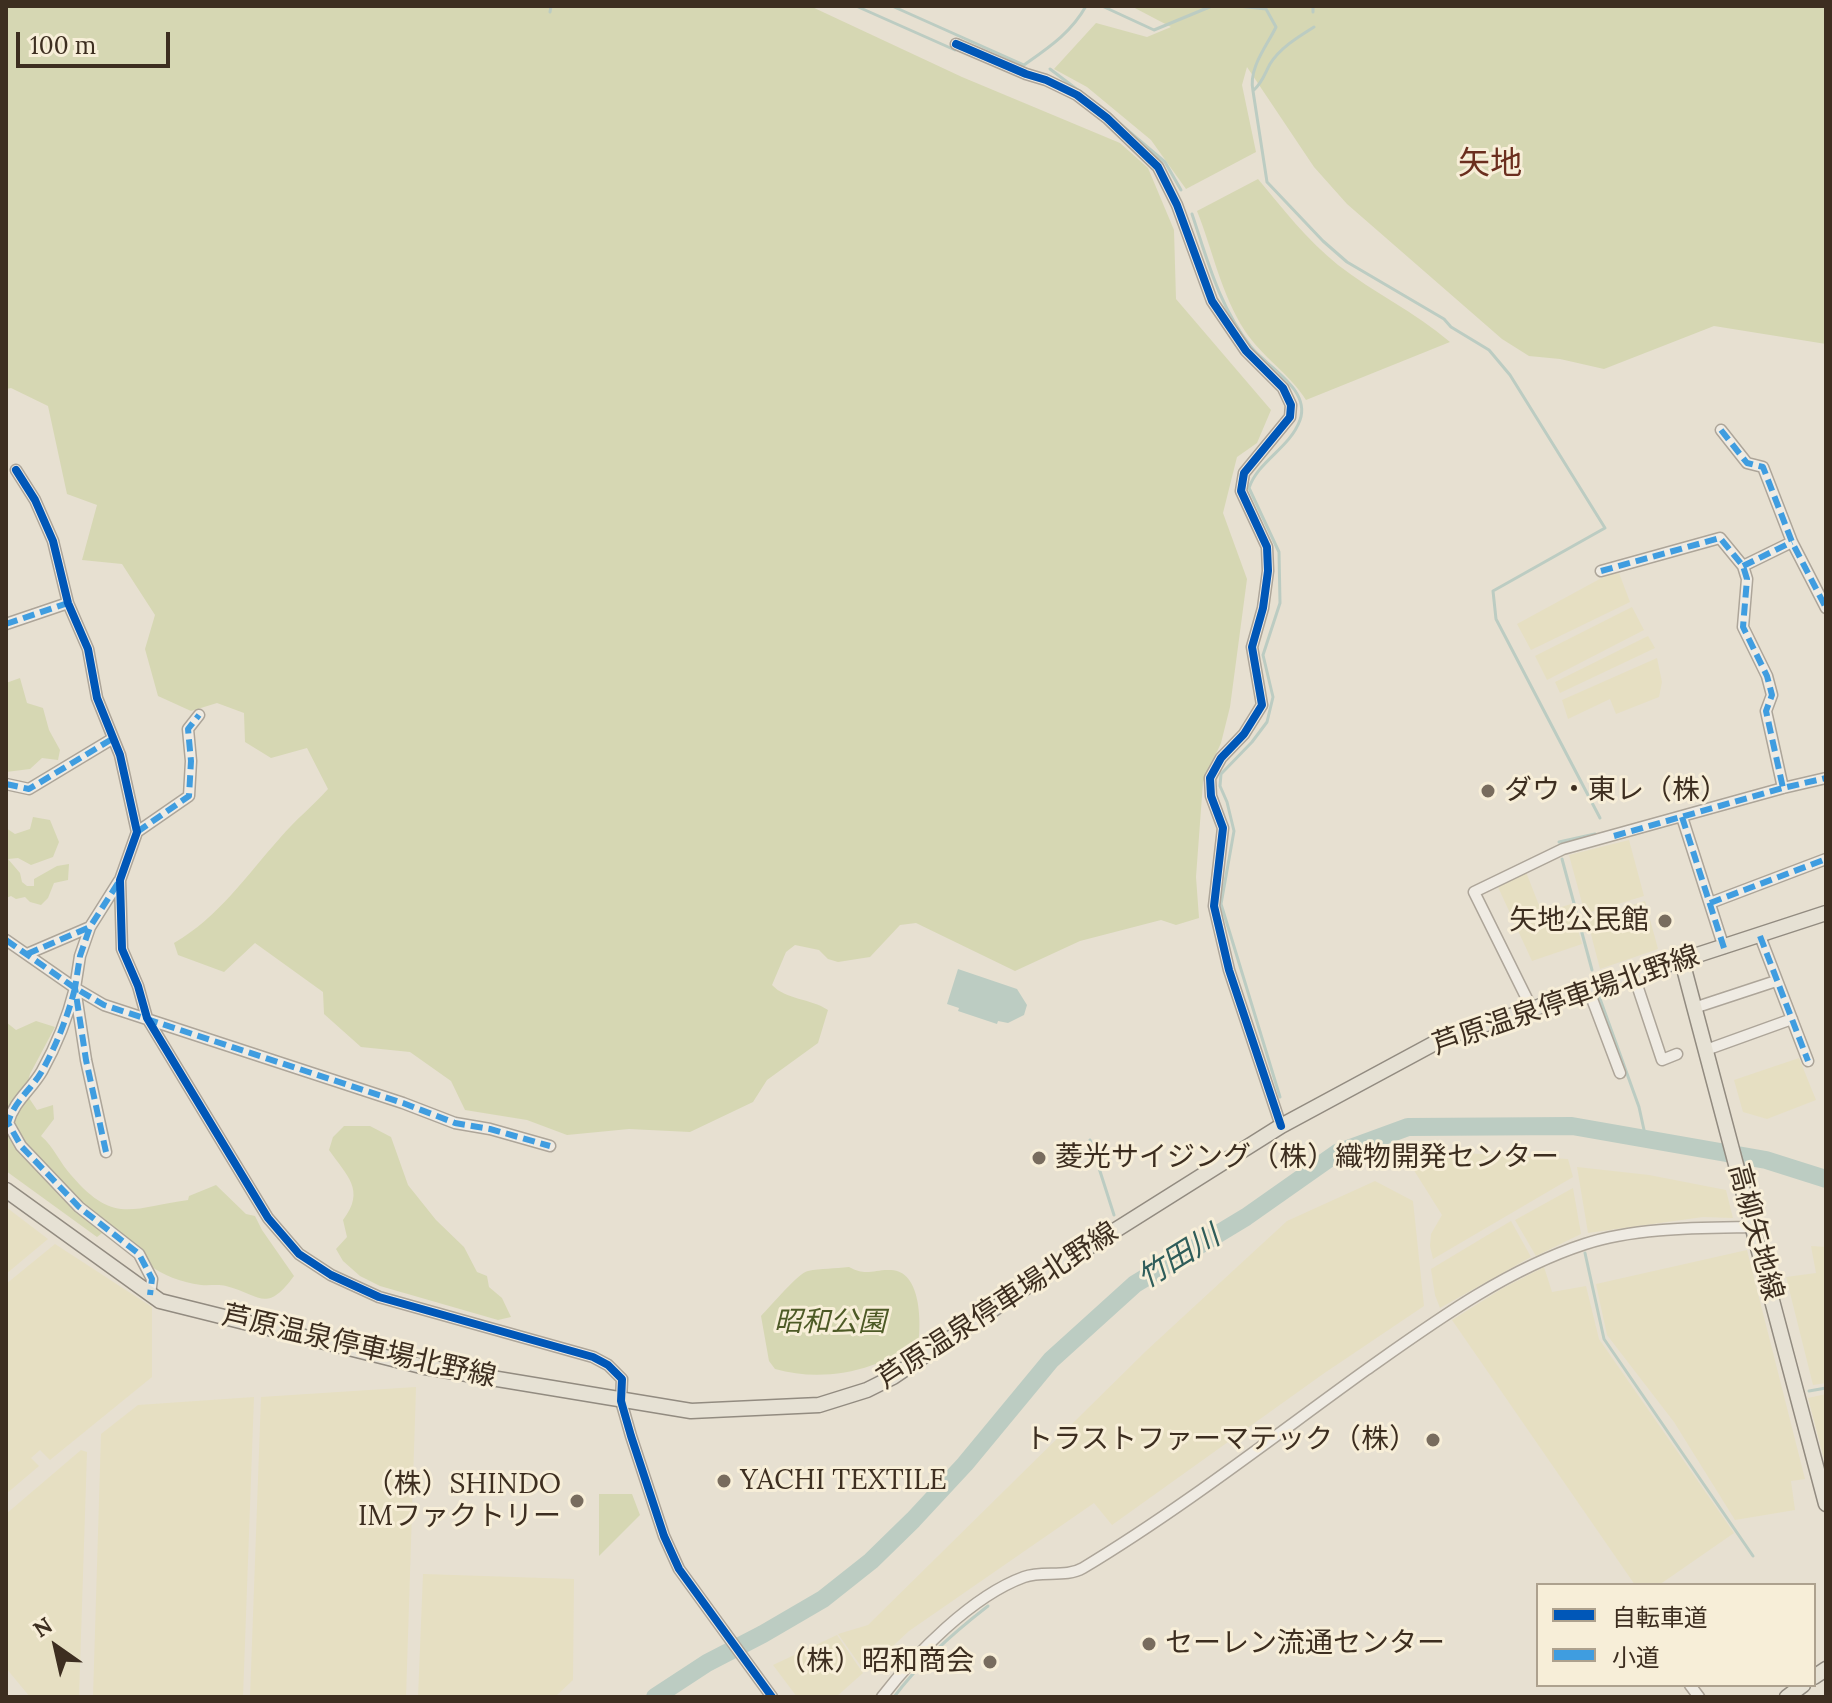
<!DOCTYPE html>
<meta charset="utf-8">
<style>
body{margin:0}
#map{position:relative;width:1832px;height:1703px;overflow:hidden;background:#e7e0d1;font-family:Lora,"Noto Sans JP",serif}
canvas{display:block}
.frame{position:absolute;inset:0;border:8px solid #3d2e20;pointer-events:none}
.legend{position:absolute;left:1536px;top:1583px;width:280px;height:104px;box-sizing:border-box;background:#f7eed8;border:2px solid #ada18e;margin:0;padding:10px 14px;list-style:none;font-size:24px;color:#3d2e20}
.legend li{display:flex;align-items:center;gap:16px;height:40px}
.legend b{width:40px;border:2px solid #ada18e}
.north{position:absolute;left:16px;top:1607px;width:80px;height:80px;-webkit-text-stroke:6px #f7eed8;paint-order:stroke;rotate:326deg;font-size:22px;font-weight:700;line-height:32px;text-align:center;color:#3d2e20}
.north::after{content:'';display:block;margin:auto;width:28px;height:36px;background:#3d2e20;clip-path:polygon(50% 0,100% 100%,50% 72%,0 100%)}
.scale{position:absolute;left:16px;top:32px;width:154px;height:36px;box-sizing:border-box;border:4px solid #3d2e20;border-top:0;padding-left:10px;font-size:24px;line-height:28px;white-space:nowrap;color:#3d2e20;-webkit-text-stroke:6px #f7eed8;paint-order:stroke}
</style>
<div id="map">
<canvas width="1832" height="1703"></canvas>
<div class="frame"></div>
<ul class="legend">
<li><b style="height:10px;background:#0057b8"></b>自転車道</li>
<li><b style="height:10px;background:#3f9de0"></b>小道</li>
</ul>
<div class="north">N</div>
<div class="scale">100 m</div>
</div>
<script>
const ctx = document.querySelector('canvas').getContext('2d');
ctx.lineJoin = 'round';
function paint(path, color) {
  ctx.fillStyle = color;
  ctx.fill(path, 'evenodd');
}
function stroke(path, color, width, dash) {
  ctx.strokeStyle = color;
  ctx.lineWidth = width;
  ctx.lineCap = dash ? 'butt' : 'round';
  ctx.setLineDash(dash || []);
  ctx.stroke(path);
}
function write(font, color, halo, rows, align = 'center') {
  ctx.font = font + ' Lora,"Noto Sans JP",serif';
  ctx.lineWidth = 6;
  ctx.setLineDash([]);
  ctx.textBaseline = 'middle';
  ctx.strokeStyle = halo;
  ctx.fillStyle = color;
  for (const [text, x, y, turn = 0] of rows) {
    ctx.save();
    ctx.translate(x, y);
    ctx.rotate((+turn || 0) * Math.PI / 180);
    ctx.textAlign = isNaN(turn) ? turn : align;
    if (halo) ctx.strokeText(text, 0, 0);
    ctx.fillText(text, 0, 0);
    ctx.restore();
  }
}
paint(new Path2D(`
 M1619 573 1630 602 1531 650 1517 624 1607 575Z
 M1632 607 1644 630 1547 680 1535 656Z
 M1648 636 1655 648 1560 693 1555 682Z
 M1657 658 1662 682 1659 697 1616 714 1610 699 1568 719 1562 700Z
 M1629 840 1644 896 1585 914 1569 855Z
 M1526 872 1542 913 1571 904 1582 944 1532 961 1498 887Z
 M1645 901 1658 949 1600 969 1587 919Z
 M1799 1058 1816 1100 1767 1119 1743 1112 1734 1080Z
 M1464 1153 1568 1159 1573 1177 1433 1259 1430 1246 1431 1234 1442 1215 1405 1156Z
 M1577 1167 1649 1175 1726 1190 1733 1218 1703 1217 1588 1233Z
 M1375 1181 1413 1201 1424 1306 1323 1374 1112 1525 1094 1503 909 1631 865 1672 838 1634 868 1625 1146 1351 1287 1221Z
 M1573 1188 1581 1234 1536 1256 1515 1220Z
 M6 1207 48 1239 6 1274Z
 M1511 1221 1531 1257 1440 1308 1435 1295 1431 1269Z
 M55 1244 152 1307V1377L50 1460 40 1450 31 1458 39 1466 6 1494V1284Z
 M1811 1246 1826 1247V1383L1813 1385 1786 1277 1816 1273Z
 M1747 1250 1805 1479 1791 1481 1795 1510 1735 1520 1674 1422 1607 1335 1596 1284Z
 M1544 1267 1552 1292 1586 1286 1599 1339 1734 1533 1659 1585H1635L1452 1320 1503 1288Z
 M416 1387 406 1697H250L261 1397Z
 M1826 1394V1467L1808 1398Z
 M254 1397 243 1697H93L101 1434 138 1405Z
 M81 1450 87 1452 79 1697H30L6 1668V1514Z
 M423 1574 574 1579 573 1680 555 1697H418Z
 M837 1635 863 1673 836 1697H797L773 1665Z`), '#e6dfc2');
paint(new Path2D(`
 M6 6H810L962 77 1120 143 1148 168 1174 230 1176 299 1271 410 1257 443 1237 457 1223 513 1247 579 1230 707 1221 743 1203 782 1196 877 1199 918 1176 925 1161 920 1080 941 1015 971 916 923 900 925 870 957 838 962 828 959 819 950 795 945 786 952 772 985C786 1000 810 998 828 1010L818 1043 767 1080 753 1102 690 1132 629 1129 567 1135 527 1120 465 1110 451 1081 410 1052 361 1047 324 1014 323 992 255 943 224 972 178 955 174 943C219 917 246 876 280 838 295 820 313 806 328 789L307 748 271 758 245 742 244 713 217 703 191 711 158 696 145 649 155 615 122 564 82 560 97 505 67 494 48 406 11 388 6 389Z
 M1131 6H1826V344L1714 326 1604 369 1560 359 1529 356 1502 339 1347 204 1314 167 1247 67 1242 85 1256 152 1186 189 1151 140 1087 87 1054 69 1096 23 1147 37 1171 27Z
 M1258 179C1283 209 1307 240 1338 265 1374 293 1415 312 1450 342L1306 400C1290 374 1262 357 1245 331 1221 294 1213 251 1197 211Z
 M20 678 27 703 43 708 49 730 60 750 58 760 42 758 30 769 6 772V683Z
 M33 817 50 820 59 842 53 857 31 865 18 858 8 859 20 873 22 882 27 886H34V879L57 866 69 864 68 880 54 883 48 898 41 905 30 902 25 897 16 899 11 896 6 898V828L15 834 30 829Z
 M36 1021 55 1027 30 1074 25 1092 37 1110 53 1105 54 1119 41 1136C54 1147 60 1163 71 1175 114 1225 131 1208 188 1200L189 1196 216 1185 246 1214 255 1216 262 1230 294 1276C266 1314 261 1295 226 1286 218 1284 209 1286 201 1285 158 1279 137 1257 106 1230L97 1237 6 1171V1022L16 1030Z
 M344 1126H370L391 1137 408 1185 436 1220 464 1247 477 1272 487 1276 489 1287 502 1298 511 1317 498 1320 380 1286 360 1276 343 1261 336 1249 347 1237 343 1220C366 1190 347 1176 329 1150L333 1137Z
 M849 1267C867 1277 874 1269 891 1270 920 1271 921 1318 919 1339 880 1371 824 1383 775 1369L769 1361 761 1316C771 1306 798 1273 808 1271 821 1268 835 1269 849 1267Z
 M599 1494H632L640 1515 599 1556Z`), '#d6d7b3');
paint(new Path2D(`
 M958 969 1017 989 1027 1005 1024 1015 1008 1023 998 1021 997 1024 958 1011 959 1008 947 1004Z`), '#bcccc2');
stroke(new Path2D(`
 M856 6 955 50
 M892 6 1024 65C1048 48 1071 33 1086 6
 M1102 6 1154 30 1212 6
 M1238 6 1266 9 1276 27C1267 46 1248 68 1253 91
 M550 12 551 6
 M1313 12V6
 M1314 27C1298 37 1280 48 1270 64 1264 75 1263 82 1253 91L1267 182 1323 241 1347 262 1444 319 1451 327 1489 350 1510 375 1605 528 1493 591 1496 619 1600 818
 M1050 69 1095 103
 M1119 123 1165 162 1181 190
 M1192 214C1208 262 1219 306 1251 347 1267 367 1311 389 1300 420 1290 448 1258 461 1249 488L1279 552 1280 603 1263 655 1273 697 1267 722 1252 742 1221 774 1220 786 1227 802 1234 831 1221 904 1280 1097
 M1559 842 1595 834
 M1562 859 1592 970
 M1599 996 1639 1107 1646 1139
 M1090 1140 1114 1215
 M1585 1253 1604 1339 1753 1556
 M1809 1391 1826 1388
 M894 1697C920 1662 953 1633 988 1606`), '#bcccc2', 3);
stroke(new Path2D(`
 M655 1697 707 1663 763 1634 823 1599 871 1561 913 1520 965 1464 1051 1360 1135 1284 1246 1217 1337 1153 1408 1127 1572 1126 1766 1160 1826 1179`), '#bcccc2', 18);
const minor = new Path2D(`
 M956 44 1026 74 1046 80 1077 95 1107 118 1158 167 1177 205 1212 301 1246 351 1283 388 1291 405 1290 417 1244 473 1241 491 1267 547 1268 571 1263 608 1252 647 1262 705 1244 734 1221 758 1210 778 1211 796 1223 828 1214 906 1229 970 1281 1126
 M1721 430 1747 463 1763 467 1792 542 1826 608
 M16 470 35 500 53 541 68 603 88 649 97 698 120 755 137 832 120 880 122 949 138 986 147 1018 268 1218 299 1254 331 1275 379 1297 593 1357 608 1365 622 1379 621 1401 631 1436 664 1536 679 1569 772 1697
 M1743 566 1792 542
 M1601 571 1720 538 1743 566 1747 579 1743 627 1767 676 1772 695 1766 711 1783 788
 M6 624 68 603
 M6 784 29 789 112 739
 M1682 817 1724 948
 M137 832 189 796 191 761 188 729 199 715
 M1710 903 1826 859
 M1760 936 1808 1061
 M6 940 75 988 104 1005 403 1103 455 1123 490 1129 550 1146
 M27 954 90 927
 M1634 976 1662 1060 1677 1054
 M75 988C68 1016 56 1046 42 1071 31 1090 14 1101 8 1123L21 1146 79 1207 139 1254 152 1279 150 1295
 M1589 991 1620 1073
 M1694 1008 1776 981
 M1532 1009 1474 892 1563 849 1783 788 1826 778
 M1706 1050 1792 1019
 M106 1152 86 1060 75 988 80 956 90 927 119 881
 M1690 1685 1699 1697
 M882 1697C915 1654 972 1596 1024 1577 1042 1570 1066 1578 1083 1568 1181 1509 1273 1437 1366 1370 1434 1322 1505 1270 1585 1244 1636 1227 1701 1228 1754 1227`);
const major = new Path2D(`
 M1682 961 1826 1504
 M6 1190 160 1301 425 1367 691 1411 819 1405 867 1390 893 1377 1041 1277 1281 1126 1446 1037 1826 913
 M1814 1677 1826 1669
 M1787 1697 1803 1685`);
stroke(minor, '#ada599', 13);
stroke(major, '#928b80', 17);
stroke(minor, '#efebe3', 10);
stroke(major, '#e6e1d4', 14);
stroke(new Path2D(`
 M1721 430 1747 463 1763 467 1792 542 1826 608
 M1743 566 1792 542
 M1601 571 1720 538 1743 566 1747 579 1743 627 1767 676 1772 695 1766 711 1783 788
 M6 624 68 603
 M6 784 29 789 112 739
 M1682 817 1724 948
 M137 832 189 796 191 761 188 729 199 715
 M1614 836 1783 788 1826 778
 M1710 903 1826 859
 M1760 936 1808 1061
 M6 940 75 988 104 1005 403 1103 455 1123 490 1129 550 1146
 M27 954 90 927
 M75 988C68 1016 56 1046 42 1071 31 1090 14 1101 8 1123L21 1146 79 1207 139 1254 152 1279 150 1295
 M106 1152 86 1060 75 988 80 956 90 927 118 883`), '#3f9de0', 6, [12, 6]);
stroke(new Path2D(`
 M956 44 1026 74 1046 80 1077 95 1107 118 1158 167 1177 205 1212 301 1246 351 1283 388 1291 405 1290 417 1244 473 1241 491 1267 547 1268 571 1263 608 1252 647 1262 705 1244 734 1221 758 1210 778 1211 796 1223 828 1214 906 1229 970 1281 1126
 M16 470 35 500 53 541 68 603 88 649 97 698 120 755 137 832 120 880 122 949 138 986 147 1018 268 1218 299 1254 331 1275 379 1297 593 1357 608 1365 622 1379 621 1401 631 1436 664 1536 679 1569 772 1697`), '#0057b8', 8);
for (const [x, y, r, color] of [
 [1488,791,8,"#786c5e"],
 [1665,921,8,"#786c5e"],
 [1039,1158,8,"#786c5e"],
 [1433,1440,8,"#786c5e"],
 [724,1481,8,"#786c5e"],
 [577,1501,8,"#786c5e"],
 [1149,1644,8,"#786c5e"],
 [990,1662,8,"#786c5e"]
]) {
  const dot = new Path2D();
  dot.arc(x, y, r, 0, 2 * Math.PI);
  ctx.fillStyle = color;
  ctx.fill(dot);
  stroke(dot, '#f7eed8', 3);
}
write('28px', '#3d2e20', '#f7eed8', [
 ["ダウ・東レ（株）",1504,791],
 ["矢地公民館",1649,921,"right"],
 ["菱光サイジング（株）織物開発センター",1055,1158],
 ["トラストファーマテック（株）",1417,1440,"right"],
 ["YACHI TEXTILE",740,1481],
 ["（株）SHINDO",561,1485,"right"],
 ["IMファクトリー",561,1517,"right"],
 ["セーレン流通センター",1165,1644],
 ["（株）昭和商会",974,1662,"right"]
], 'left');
write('28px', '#3d2e20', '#f7eed8', [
 ["芦原温泉停車場北野線",1566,1001,-19],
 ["高柳矢地線",1755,1232,75],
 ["芦原温泉停車場北野線",998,1306,-33],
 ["芦原温泉停車場北野線",359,1347,13]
]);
write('italic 28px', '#4d5a26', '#f7eed8', [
 ["昭和公園",830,1323]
]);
write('italic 30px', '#2f5d5a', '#f7eed8', [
 ["竹田川",1179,1258,-32]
]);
write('32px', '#6b2e1e', '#f7eed8', [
 ["矢地",1490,165]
]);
</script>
